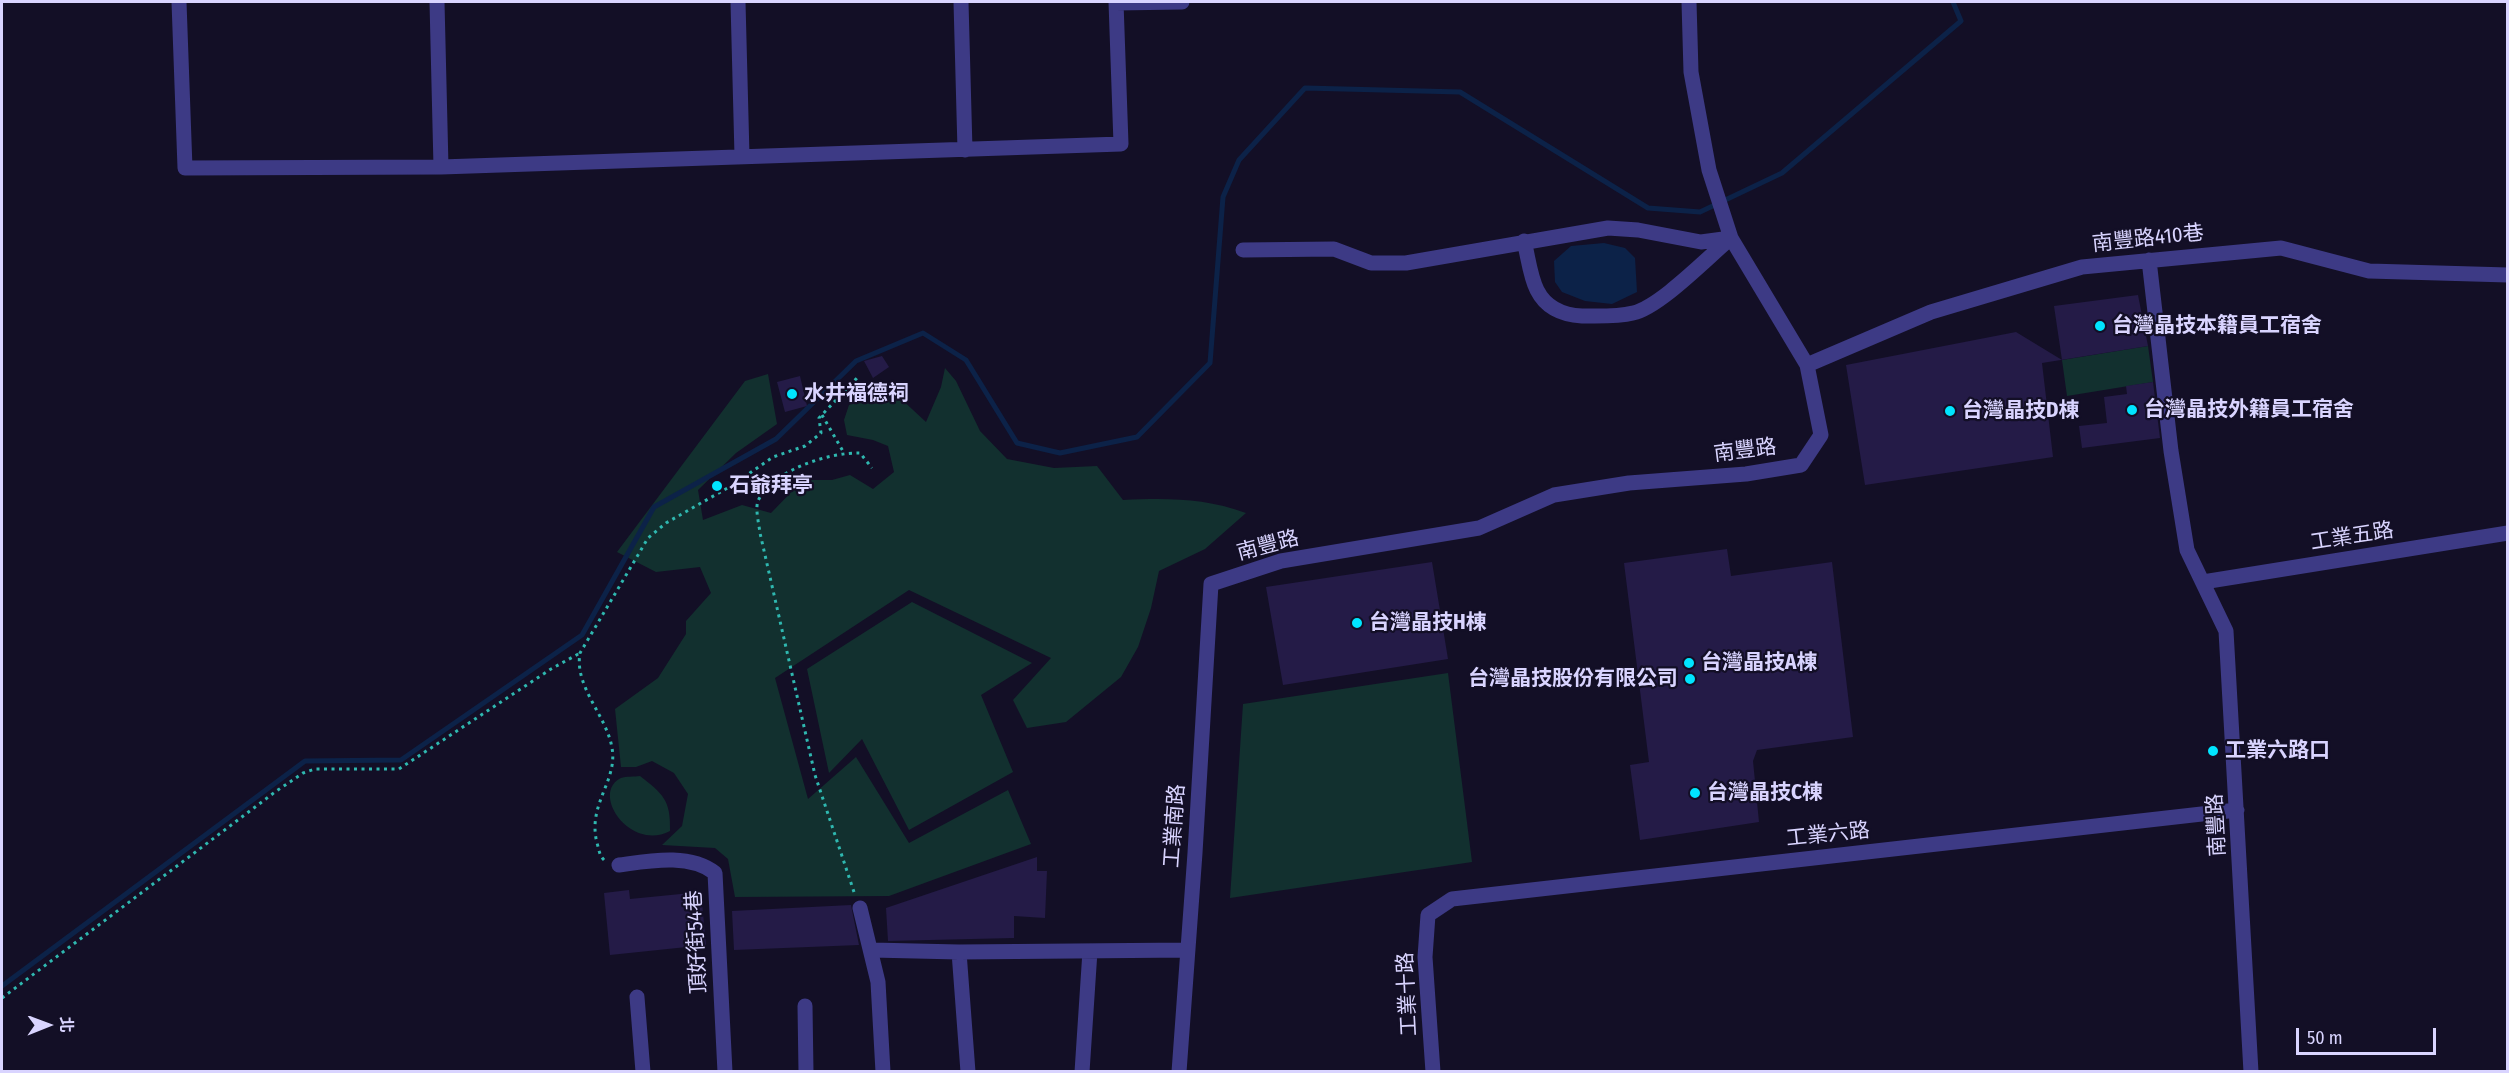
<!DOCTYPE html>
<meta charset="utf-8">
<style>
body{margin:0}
#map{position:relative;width:2509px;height:1073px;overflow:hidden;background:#130f26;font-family:"Fira Sans Condensed","Noto Sans TC",sans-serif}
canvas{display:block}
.frame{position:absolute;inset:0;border:3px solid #d9d4ff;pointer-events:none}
.north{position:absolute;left:18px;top:995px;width:60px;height:60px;-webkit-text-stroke:4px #130f26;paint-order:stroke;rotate:89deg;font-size:16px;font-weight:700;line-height:24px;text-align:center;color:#d9d4ff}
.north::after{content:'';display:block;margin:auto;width:21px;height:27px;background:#d9d4ff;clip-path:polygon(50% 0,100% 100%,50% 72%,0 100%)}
.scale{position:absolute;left:2296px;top:1028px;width:140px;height:27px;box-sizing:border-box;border:3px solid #d9d4ff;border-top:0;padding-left:8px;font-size:18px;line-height:21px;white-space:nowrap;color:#d9d4ff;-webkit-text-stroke:4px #130f26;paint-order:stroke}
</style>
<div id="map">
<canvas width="2509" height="1073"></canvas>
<div class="frame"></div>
<div class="north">北</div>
<div class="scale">50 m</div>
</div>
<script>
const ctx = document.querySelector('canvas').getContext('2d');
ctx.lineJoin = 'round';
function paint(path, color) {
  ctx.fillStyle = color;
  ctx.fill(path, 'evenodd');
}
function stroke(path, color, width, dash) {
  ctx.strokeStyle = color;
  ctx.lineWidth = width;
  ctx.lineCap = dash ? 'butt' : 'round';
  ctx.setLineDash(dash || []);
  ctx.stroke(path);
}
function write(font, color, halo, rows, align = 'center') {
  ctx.font = font + ' "Fira Sans Condensed","Noto Sans TC",sans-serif';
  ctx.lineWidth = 4.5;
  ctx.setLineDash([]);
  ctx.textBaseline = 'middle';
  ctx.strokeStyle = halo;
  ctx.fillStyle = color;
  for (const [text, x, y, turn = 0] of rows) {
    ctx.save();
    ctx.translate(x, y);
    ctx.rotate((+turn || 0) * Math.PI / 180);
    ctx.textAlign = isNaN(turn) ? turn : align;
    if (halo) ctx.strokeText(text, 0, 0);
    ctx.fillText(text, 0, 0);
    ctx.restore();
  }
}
paint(new Path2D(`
 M2148 346 2153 382 2067 396 2062 360Z
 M945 368 956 381 980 431 1007 459 1054 468 1097 466 1123 500C1168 498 1204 498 1246 513L1205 549 1159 571 1151 608 1138 647 1121 677 1066 722 1027 728 1013 700 1051 658 909 590 775 678 808 799 856 757 909 843 1008 790 1031 844 889 896 735 897 728 859 715 848 662 845 682 826 688 794 674 773 652 761 636 767H621L615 709 658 678 686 634V621L711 593 700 567 656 572 617 552 745 381 768 374 777 424 736 453 698 490 703 520 742 505 771 513 803 480H832L850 475 873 489 894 472 888 446 873 440 847 435 844 420 849 405 880 390 899 397 926 422 941 387Z
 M912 602 1032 663 981 695 1013 772 909 830 862 739 829 773 807 669Z
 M1448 673 1472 862 1230 898 1243 704Z
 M640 776C663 794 671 800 670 831 630 852 590 793 621 778 626 776 634 777 640 776Z`), '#12302f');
paint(new Path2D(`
 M1604 243 1625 248 1635 258 1637 292 1612 304 1585 301 1562 292 1555 282 1554 261 1571 246Z`), '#0c2248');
stroke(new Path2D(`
 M2 986 305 761 401 760 582 635 654 507 776 439 856 361 923 333 966 360 1017 443 1060 453 1137 437 1210 363 1223 197 1239 160 1305 88 1460 92 1648 208 1700 212 1782 173 1961 21 1953 2`), '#0c2248', 5);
paint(new Path2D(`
 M2138 295 2148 346 2042 363 2053 457 1865 485 1846 365 2016 332 2062 360 2054 306Z
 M882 356 889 367 873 378 864 361Z
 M800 376 807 406 785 412 777 382Z
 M2153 382 2160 438 2082 448 2079 426 2107 423 2104 397 2127 394 2126 386Z
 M1727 549 1731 576 1832 562 1853 737 1757 750 1753 761 1759 822 1640 840 1630 765 1649 762 1624 563Z
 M1432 562 1448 659 1283 685 1266 587Z
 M1037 857V871H1047L1045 918 1014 916V938L888 941 886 908Z
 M629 890 630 899 701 892 706 945 610 955 604 893Z
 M851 905 859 945 734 950 732 911Z`), '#241b47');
stroke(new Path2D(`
 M822 415 844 453
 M604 860C599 855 599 849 597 843 587 804 618 781 612 748 607 716 574 687 580 653L648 538 666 523 731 486 773 457 805 446 821 433 819 418 857 378
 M854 892 815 775 760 533C759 524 755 509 758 501 772 470 830 452 860 453L872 468
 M2 998 275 792 303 773 315 769H399L551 669 580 653`), '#2fb8b0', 3, [3, 4.5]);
stroke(new Path2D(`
 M179 2 185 168 441 167 1121 144 1116 2
 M437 2 441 167
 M738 2 742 156
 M961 2 965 150
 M1116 3 1182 2
 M1524 241C1528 256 1530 276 1537 290 1546 308 1563 315 1582 316 1599 316 1617 317 1633 313 1660 307 1708 257 1731 238
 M1243 250 1334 249 1371 263H1406L1608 228 1638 230 1701 242 1731 238
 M2149 260 2171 451 2187 550 2226 631 2251 1072
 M1807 365 1931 312 2082 267 2281 248 2369 271 2508 275
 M2203 582 2508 533
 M619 865C649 861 689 853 715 873L725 1072
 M860 908 878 982 883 1072
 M872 950 959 952 1188 950
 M959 952 968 1072
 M637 997 643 1072
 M805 1006 806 1072
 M1082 1072 1090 951
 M1179 1072 1195 853 1211 584 1281 561 1479 528 1554 495 1629 483 1746 474 1801 465 1821 435 1807 365 1731 238 1709 170 1691 72 1689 2
 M1433 1072 1425 957 1428 915 1452 899 2237 810`), '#3d3a85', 15);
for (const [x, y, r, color] of [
 [2100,326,6,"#00e5ff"],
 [792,394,6,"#00e5ff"],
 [2132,410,6,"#00e5ff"],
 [1950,411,6,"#00e5ff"],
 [717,486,6,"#00e5ff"],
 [1357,623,6,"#00e5ff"],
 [1689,663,6,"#00e5ff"],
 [1690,679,6,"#00e5ff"],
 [2213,751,6,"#00e5ff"],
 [1695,793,6,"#00e5ff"]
]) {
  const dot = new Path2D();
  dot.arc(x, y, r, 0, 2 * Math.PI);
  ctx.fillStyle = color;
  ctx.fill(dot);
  stroke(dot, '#130f26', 2);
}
write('21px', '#d9d4ff', '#130f26', [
 ["南豐路410巷",2148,239,-6],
 ["南豐路",1745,451,-7],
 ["工業五路",2352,537,-9],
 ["南豐路",1268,546,-15],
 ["南豐路",2217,825,-93],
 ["工業南路",1175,826,-86],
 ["工業六路",1828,835,-6],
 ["頂好街54巷",697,942,-93],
 ["工業十路",1408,994,-93]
]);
write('bold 21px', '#d9d4ff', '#130f26', [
 ["台灣晶技本籍員工宿舍",2112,326],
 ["水井福德祠",804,394],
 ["台灣晶技外籍員工宿舍",2144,410],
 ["台灣晶技D棟",1962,411],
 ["石爺拜亭",729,486],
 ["台灣晶技H棟",1369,623],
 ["台灣晶技A棟",1701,663],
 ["台灣晶技股份有限公司",1678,679,"right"],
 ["工業六路口",2225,751],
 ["台灣晶技C棟",1707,793]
], 'left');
</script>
